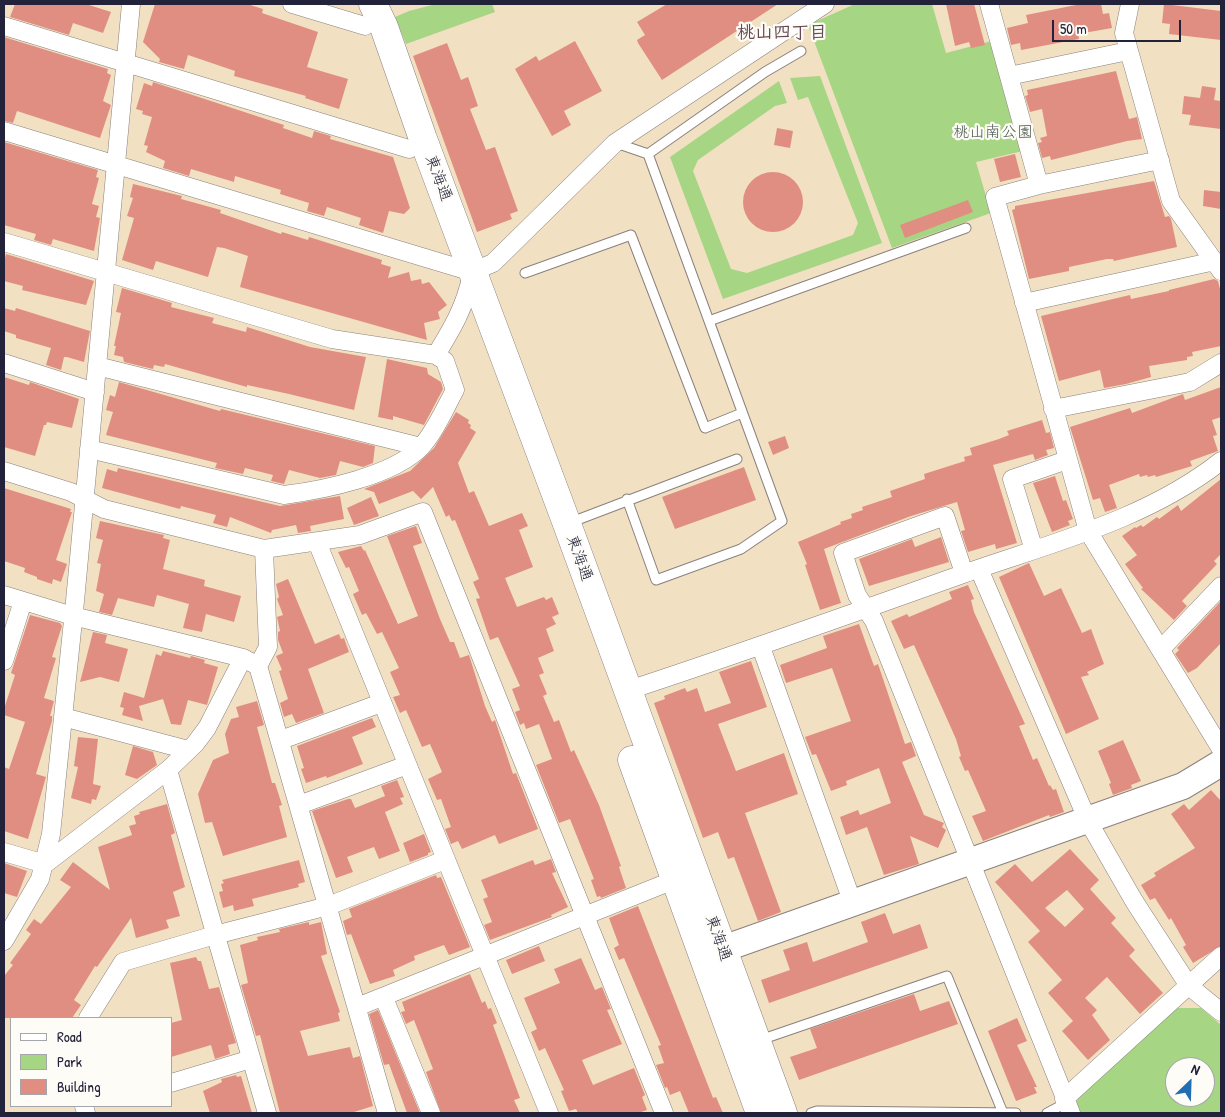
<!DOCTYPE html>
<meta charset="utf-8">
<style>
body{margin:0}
#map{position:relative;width:1225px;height:1117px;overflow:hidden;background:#f2e0c2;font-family:"Patrick Hand",sans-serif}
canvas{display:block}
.frame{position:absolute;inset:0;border:5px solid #22223b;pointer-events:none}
.legend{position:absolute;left:10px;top:1017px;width:162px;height:90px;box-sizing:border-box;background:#fdfcf7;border:1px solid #a5a5ac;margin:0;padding:6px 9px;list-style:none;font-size:15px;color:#22223b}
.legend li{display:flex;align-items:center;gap:10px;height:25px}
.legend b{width:25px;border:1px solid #a5a5ac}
.north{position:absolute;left:1165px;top:1057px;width:50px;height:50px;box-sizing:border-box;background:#fdfcf7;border:1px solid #a5a5ac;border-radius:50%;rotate:24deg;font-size:14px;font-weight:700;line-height:20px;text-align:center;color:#22223b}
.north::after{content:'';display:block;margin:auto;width:18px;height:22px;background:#1f6fb2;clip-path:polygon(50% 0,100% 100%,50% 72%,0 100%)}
.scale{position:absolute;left:1052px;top:20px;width:129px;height:22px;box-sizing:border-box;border:2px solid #22223b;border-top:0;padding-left:6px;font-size:15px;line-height:18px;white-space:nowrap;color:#22223b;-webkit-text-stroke:4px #fdfcf7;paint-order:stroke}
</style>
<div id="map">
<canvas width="1225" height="1117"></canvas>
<div class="frame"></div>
<ul class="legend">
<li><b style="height:6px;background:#fff"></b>Road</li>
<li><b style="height:14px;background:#a6d583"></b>Park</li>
<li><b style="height:14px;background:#e18e82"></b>Building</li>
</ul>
<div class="north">N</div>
<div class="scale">50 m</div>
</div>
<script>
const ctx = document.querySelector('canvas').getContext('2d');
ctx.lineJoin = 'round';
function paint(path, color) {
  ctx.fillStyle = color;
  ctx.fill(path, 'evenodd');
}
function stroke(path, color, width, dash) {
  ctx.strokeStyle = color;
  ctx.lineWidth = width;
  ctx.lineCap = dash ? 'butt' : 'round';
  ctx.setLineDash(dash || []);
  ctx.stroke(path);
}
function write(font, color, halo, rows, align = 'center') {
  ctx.font = font + ' "Patrick Hand","Klee One",sans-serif';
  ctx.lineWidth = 4.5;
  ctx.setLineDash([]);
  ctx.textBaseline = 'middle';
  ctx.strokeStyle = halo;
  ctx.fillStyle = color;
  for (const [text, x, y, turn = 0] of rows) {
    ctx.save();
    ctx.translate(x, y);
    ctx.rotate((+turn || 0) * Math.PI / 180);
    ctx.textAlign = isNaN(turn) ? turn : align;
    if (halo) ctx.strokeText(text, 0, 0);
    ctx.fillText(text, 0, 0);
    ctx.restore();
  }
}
paint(new Path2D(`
 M436 4H492L495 12 406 44 395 17 409 11Z
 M855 4H932L946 53 992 41 1023 151 976 162 991 213 892 248 808 25Z
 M820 76 882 243 723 299 670 157 779 81 787 103 775 106 698 160 693 171 731 269 747 273 853 235 858 223 808 97 798 100 790 78Z
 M1175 1008H1201L1221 1025V1113H1080L1076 1104 1078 1097ZM1175 1067H1205V1097H1175Z`), '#a6d583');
paint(new Path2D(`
 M15 4H86L111 12 103 33 73 23 69 35 10 17Z
 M155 4H247L263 9 262 13 318 32 307 67 348 79 339 109 305 98 306 96 234 76 235 71 188 55 184 69 159 62 160 59 143 42Z
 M667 4H778L662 80 638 43 637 40 645 35 637 22Z
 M946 4H974L985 45 971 48 969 42 955 46Z
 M1081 4H1101L1103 14 1109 13 1112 28 1078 34 1079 39 1021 50 1020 43 1011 45 1007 28 1028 23 1026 15Z
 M1164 4 1221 11V40L1169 34 1170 24 1162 23Z
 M4 37 108 69 107 73 111 75 103 101 111 105 100 138 17 111 13 123 4 121Z
 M575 41 602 91 564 111 571 125 552 136 515 69 536 56 539 61Z
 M447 43 461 80 468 77 478 106 470 109 486 150 495 147 518 211 510 214 512 219 477 232 413 56Z
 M1116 71 1129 119 1137 117 1142 139 1127 141 1051 160 1050 156 1042 158 1038 143 1042 142 1040 138 1047 136 1042 109 1030 112 1025 96 1028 95 1027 90Z
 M153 82 284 125 283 128 312 138 314 131 331 136 330 139 393 157 410 208 404 214 389 211 383 233 359 225 361 218 327 207 324 216 307 211 309 203 280 194 281 190 235 176 234 182 191 169 189 176 163 168 165 161 146 152 148 146 144 145 152 117 142 114 143 111 136 109 144 83 152 86Z
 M1202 86 1216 88 1214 100 1221 101V129L1189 125 1191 115 1182 114 1184 96 1200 98Z
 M777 128 793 131 790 148 774 145Z
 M4 142 98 170 96 177 99 178 92 204 99 206 96 217 100 218 94 251 53 239 51 245 34 240 36 234 4 225Z
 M1015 154 1021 177 1000 182 994 159Z
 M743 202a30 30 0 1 1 60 0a30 30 0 1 1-60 0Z
 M1154 181 1165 217 1169 216 1171 219 1177 247 1114 261 1113 259H1107L1069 267V271L1029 279 1012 210 1015 209V206Z
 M133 184 182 196 181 199 221 210 220 213 281 234 282 232 308 240 309 237 382 260 381 264 391 267 388 278 409 272 411 281 421 279 422 284 429 282 447 305 438 312 440 319 424 323 427 340 240 287 248 256 224 248 217 247 208 277 156 261 153 270 122 260 134 218 127 216 133 198 130 197Z
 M1204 190 1221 192V209L1203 206Z
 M968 200 973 212 905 238 900 225Z
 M6 254 94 281 86 305 22 290 23 286 4 281V262Z
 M1214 279 1218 281 1221 293V346L1192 352 1193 356 1187 357V360L1149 366 1151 377 1126 384 1104 388 1100 370 1059 381 1041 316 1130 295 1131 299 1169 291V290Z
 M122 288 172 303 171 307 214 318 212 323 246 332 247 327 310 347 366 357 354 410 289 394 247 385V387L165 364 164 367 154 365 153 369 124 362 123 357 114 355 116 346H114L121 313 116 312Z
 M4 308 15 311 16 308 90 331 84 362 67 357H64L61 370 46 365 51 348 16 338V335L4 331Z
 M387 359 427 368 428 374 441 382 443 389 424 425 393 416V420L378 417Z
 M4 377 29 385 30 382 79 399 72 428 47 422 46 425H44L35 456 4 447Z
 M119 382 220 411 221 409 375 446 373 463 363 467 340 461 336 475 320 478 289 470 284 484 271 481 273 475 245 468 243 474 215 468 217 463 106 435 113 412 106 410 110 395 115 397Z
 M1221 387V417L1212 420 1217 435 1213 436 1218 451 1190 461 1192 466 1156 477 1155 475 1148 477 1147 475 1140 477 1139 474 1109 485 1117 508 1105 512 1100 498 1093 500 1070 427 1130 408 1132 413 1183 394 1185 400Z
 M456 412 469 420 468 423 471 425 470 428 476 432 458 463 469 493 474 491 489 526 522 513 528 526 519 530 533 567 505 578 517 607 544 597 546 600 552 597 559 614 552 617 556 624 546 629 554 651 538 658 544 673 539 675 547 694 543 696 554 722 559 720 571 752 574 750 599 805 621 866 619 867 626 888 601 898 600 896 597 897 591 880 594 879 570 819 559 823 536 765 552 759 539 724 526 729 524 723 520 725 515 712 520 710 512 689 520 686 498 637 490 640 476 599 480 598 473 582 479 579 455 520 452 521 449 515 446 517 433 487 421 499 413 491 379 504 374 492 364 489 410 471 434 448Z
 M1042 420 1046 433 1050 432 1054 448 1046 450 1048 455 1035 460 1033 454 993 465 1017 543 996 549 995 544 968 552 961 531 965 530 957 502 911 516 824 549 841 603 820 610 805 565 807 564 798 542 841 524 840 522 852 518 851 514 863 510 862 507 892 497 890 491 925 479 924 474 965 461 964 457 972 455 970 448 999 439 1009 435 1007 431Z
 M785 436 789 448 773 455 768 442Z
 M744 467 756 500 675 529 662 497Z
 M118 468 280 506 340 496 344 519 310 526 311 531 298 533 296 525 272 530 271 533 230 517 227 527 213 523 216 515 181 506 180 509 102 488 107 469 117 472Z
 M1055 476 1063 501 1066 500 1073 519 1068 521 1070 525 1052 532 1033 483Z
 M1221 479V554L1214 561 1217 564 1182 601 1187 606 1174 620 1141 589 1143 588 1125 564 1137 555 1122 536 1135 527 1136 528 1141 525 1143 527 1157 517 1159 519 1178 505 1181 511Z
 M4 488 71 509 70 512H72L56 560 67 564 61 582 53 579 52 584 37 579V577L24 572 25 568 4 561Z
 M371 497 379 516 354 525 347 508Z
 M100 521 164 535 163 538 170 540 163 569 205 580 204 586 241 596 234 622 206 614 202 632 183 628 189 604 157 595 154 607 118 598 112 615 99 612 104 594 96 591 101 564 97 563 103 540 96 538Z
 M416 526 422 543 413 546 440 619 450 642H454L460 658 469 655 485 706 492 722 495 720 513 774 516 773 538 829 499 844 495 835 462 849 458 841 451 844 445 829 451 827 441 799 437 800 428 779 442 772 430 744 422 747 406 710 400 713 393 697 400 695 390 672 399 668 382 632 377 634 366 613 362 615 353 594 359 591 349 567 346 568 338 552 361 546 364 551 365 550 398 624 418 616 387 536Z
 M941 537 949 562 869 586 859 559 912 539 915 547Z
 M1029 563 1044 596 1061 588 1082 633 1091 629 1104 664 1087 672 1089 675 1081 677 1099 719 1066 734 999 577Z
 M288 579 315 644 339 634 341 639 344 638 349 652 308 669 324 713 296 723 292 714 284 717 280 703 288 699 279 671 282 670 276 656 283 653 278 640V632L280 631 277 617 283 615 277 599 279 597 276 584Z
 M968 585 974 599 971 600 974 612 1025 724 1019 726 1033 760 1037 758 1049 786 1050 785 1053 790 1056 789 1064 812 1050 817 1049 815 983 841 972 816 986 811 968 770 965 771 959 757 961 756 956 739 914 645 904 649 891 621 907 614 909 617 952 599 949 592Z
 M1221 601V643L1197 668 1188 673 1175 654 1179 650 1177 648Z
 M30 615 60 623 62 626 52 657 56 658 44 698 54 701 50 716H52V721L36 774 46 777 28 839 4 831V767L9 769 25 722 4 715V709L15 675 11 673Z
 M859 624 874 666 878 664 905 744 911 742 916 756 902 762 924 815 944 823 942 827 946 830 938 848 910 836 919 864 884 875 867 827 846 835 840 817 858 810 860 815 891 803 879 768 846 781 847 785 831 791 816 754 812 755 805 737 851 721 832 668 786 683 780 665 827 648 823 636Z
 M93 632 107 635 105 643 128 649 119 682 100 677 80 682Z
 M163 651 190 658 191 656 205 660 204 663 218 667 207 705 188 700 181 725 171 724 163 699 139 706 143 721 122 715 124 708 120 707 124 692 144 698 156 654 161 656Z
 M751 661 767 707 718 724 736 771 784 753 798 794 745 813 781 912 758 921 734 857 728 859 718 832 703 838 654 703 665 699 664 696 685 688 687 692 697 688 705 712 731 703 719 672Z
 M257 701 264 725 257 727 272 783H275L282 805 279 806 287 837 223 856 212 822 205 823 198 794 213 760 229 753 225 734 231 719 239 717 236 707Z
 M372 718 376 727 352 737 363 764 327 778 326 776 306 783 301 769 304 768 297 746Z
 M78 737 98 739 93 784 101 786 96 800 92 799 91 804 71 798 78 767 74 766Z
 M1123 740 1141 781 1131 785 1132 788 1113 795 1109 784 1111 783 1098 751Z
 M133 746 153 752 157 765 137 779 125 775Z
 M397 780 404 797 400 798 403 804 385 812 400 851 379 859 374 847 347 857 353 872 336 878 312 811 348 799H351L355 808 385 796 381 786Z
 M1211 790 1221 801V946L1193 963 1183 947 1186 945 1171 918 1169 920 1155 898 1150 900 1141 885 1156 876 1154 873 1195 848 1171 814 1184 804 1189 810Z
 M167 804 175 833 171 835 185 887 173 892 180 916 166 920 169 928 136 938 131 918 97 967 95 966 74 1000 81 1005 72 1018H4V976L13 965 10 963 31 934 26 930 34 919 41 924 71 887 60 880 73 862 110 890 98 847 132 835 129 826 136 824 134 816 140 814 139 812Z
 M424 834 431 852 428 853V855L410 862 403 843Z
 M1070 849 1099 880 1090 889 1116 918 1111 923 1135 950 1129 956 1163 993 1140 1014 1107 977 1085 998 1097 1010 1092 1015 1110 1040 1088 1060 1062 1031 1073 1021 1048 993 1062 980 1028 942 1040 931 995 882 1015 864 1032 882ZM1067 890 1084 909 1065 927 1045 908Z
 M551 859 556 872 552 873 568 907 551 915 552 917 490 940 484 925 492 922 483 899 488 897 481 880 533 860 535 865Z
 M299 860 305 882 298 884 299 887 252 899 254 906 234 911 233 905 223 908 219 892 223 891 221 884 224 883 222 880Z
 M4 863 27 871 17 897 4 893Z
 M436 875 437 878 441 877 470 947 449 955 444 945 414 956 415 960 393 970 395 976 370 984 351 934 347 935 343 921 352 917 349 909Z
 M638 906 713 1098 716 1097 723 1113H689L680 1091 670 1095 667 1087 665 1088 656 1065 664 1063 658 1046 661 1045 624 958 619 960 614 948 619 945 609 918Z
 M885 913 893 934 920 924 928 948 769 1003 761 980 790 970 783 950 807 942 813 962 868 942 861 922Z
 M309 922V925L321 922 327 954 321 956 340 1012 338 1013 340 1021 300 1031 308 1056 350 1047 353 1058 360 1056 373 1106 351 1113H280L260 1035 256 1036 241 985 248 983 240 945 258 940 257 937 280 932 279 929Z
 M539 946 545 961 512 974 506 960Z
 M196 957 198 961H201L209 989 219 987 236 1043 228 1045 230 1054 215 1059 211 1045 171 1057V1023L182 1020 170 963Z
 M581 958 595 990 602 987 611 1009 607 1010 622 1044 582 1060 593 1085 634 1068 645 1095 642 1097 647 1110 638 1113H578L576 1109 569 1111 561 1091 564 1090 545 1048 539 1051 531 1032 537 1029 524 998 560 983 554 969Z
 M470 974 482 1003 485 1001 488 1009 491 1008 497 1023 493 1025 520 1098 514 1100 520 1113H441L426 1072 433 1069 414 1020 406 1024 401 1012 405 1011 402 1002Z
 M914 994 920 1011 949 1001 958 1024 799 1080 790 1057 817 1048 810 1029Z
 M378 1010 420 1113H407L389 1064 384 1065 369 1014Z
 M1017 1018 1027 1041 1017 1045 1037 1087H1034L1037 1093 1016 1101 988 1031Z
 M236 1075 237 1077 241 1076 252 1113H210L203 1091 222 1082 221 1079Z`), '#e18e82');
const lane = new Path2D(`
 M616 143 648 154 765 72 801 51
 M525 273 631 235 705 428 742 413
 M709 321 966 228
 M627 499 656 580 741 549 782 521 648 154
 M569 523 737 459
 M760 1040 947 976 1003 1113
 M811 1113 817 1111 1016 1113
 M1047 1113 1066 1103`);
const street = new Path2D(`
 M292 4 365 26
 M989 4 1039 185
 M1130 4 1124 33 1171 201 1221 271
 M4 26 409 149
 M1009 76 1128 51
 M4 131 472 272 493 263 615 143 825 4
 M1160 160 1039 185 995 197 1088 531 1221 749
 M4 242 332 339 436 355 445 361 455 390C445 408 435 432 421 447 393 476 323 490 284 495L89 449
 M1024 303 1215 261
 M436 355C453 327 465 307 472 274
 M4 363 95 392
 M97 366 421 447
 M1053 409 1190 382 1221 363
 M4 471 71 492 104 509 264 549 360 535 423 512 664 1113
 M317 542 549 1113
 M1034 550 1012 479 1067 460
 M979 569 1088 821 1134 901 1189 986 1221 1012
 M964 573 945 516 843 553 857 595 874 621 1071 1113
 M4 595 73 616 243 658 258 666 387 1113
 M761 647 852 901
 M1161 649 1221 586
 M4 661 23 601
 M258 666 268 647 264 549
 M626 691C739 654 851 614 963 574 1051 543 1146 520 1221 461
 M63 717 188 750
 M281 740 381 703
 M168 770 267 1113
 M299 805 407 765
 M4 852 45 864 168 770 195 744 207 728 243 658
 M4 941 40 879 51 834 75 601 131 4
 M384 998 431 1113
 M357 1007 674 880
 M88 1018 123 962 215 935 328 906 445 860
 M171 1083 251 1059
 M1064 1099 1221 956
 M84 1106 86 1113`);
const secondary = new Path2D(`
 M703 956 1183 786 1221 763`);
const primary = new Path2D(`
 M373 4 384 27 423 139 567 524 783 1113
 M632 760 760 1113`);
stroke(lane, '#8a817e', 11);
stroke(street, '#8a817e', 19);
stroke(secondary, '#8a817e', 28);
stroke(primary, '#8a817e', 29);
stroke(lane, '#fff', 9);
stroke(street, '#fff', 18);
stroke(secondary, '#fff', 26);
stroke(primary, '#fff', 28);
write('16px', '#4a5851', '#fdfcf7', [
 ["桃山南公園",993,133]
]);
write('16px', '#22223b', '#fdfcf7', [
 ["東海通",438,178,69],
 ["東海通",579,558,70],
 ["東海通",718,938,70]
]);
write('bold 18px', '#654854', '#fdfcf7', [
 ["桃山四丁目",782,33]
]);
</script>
